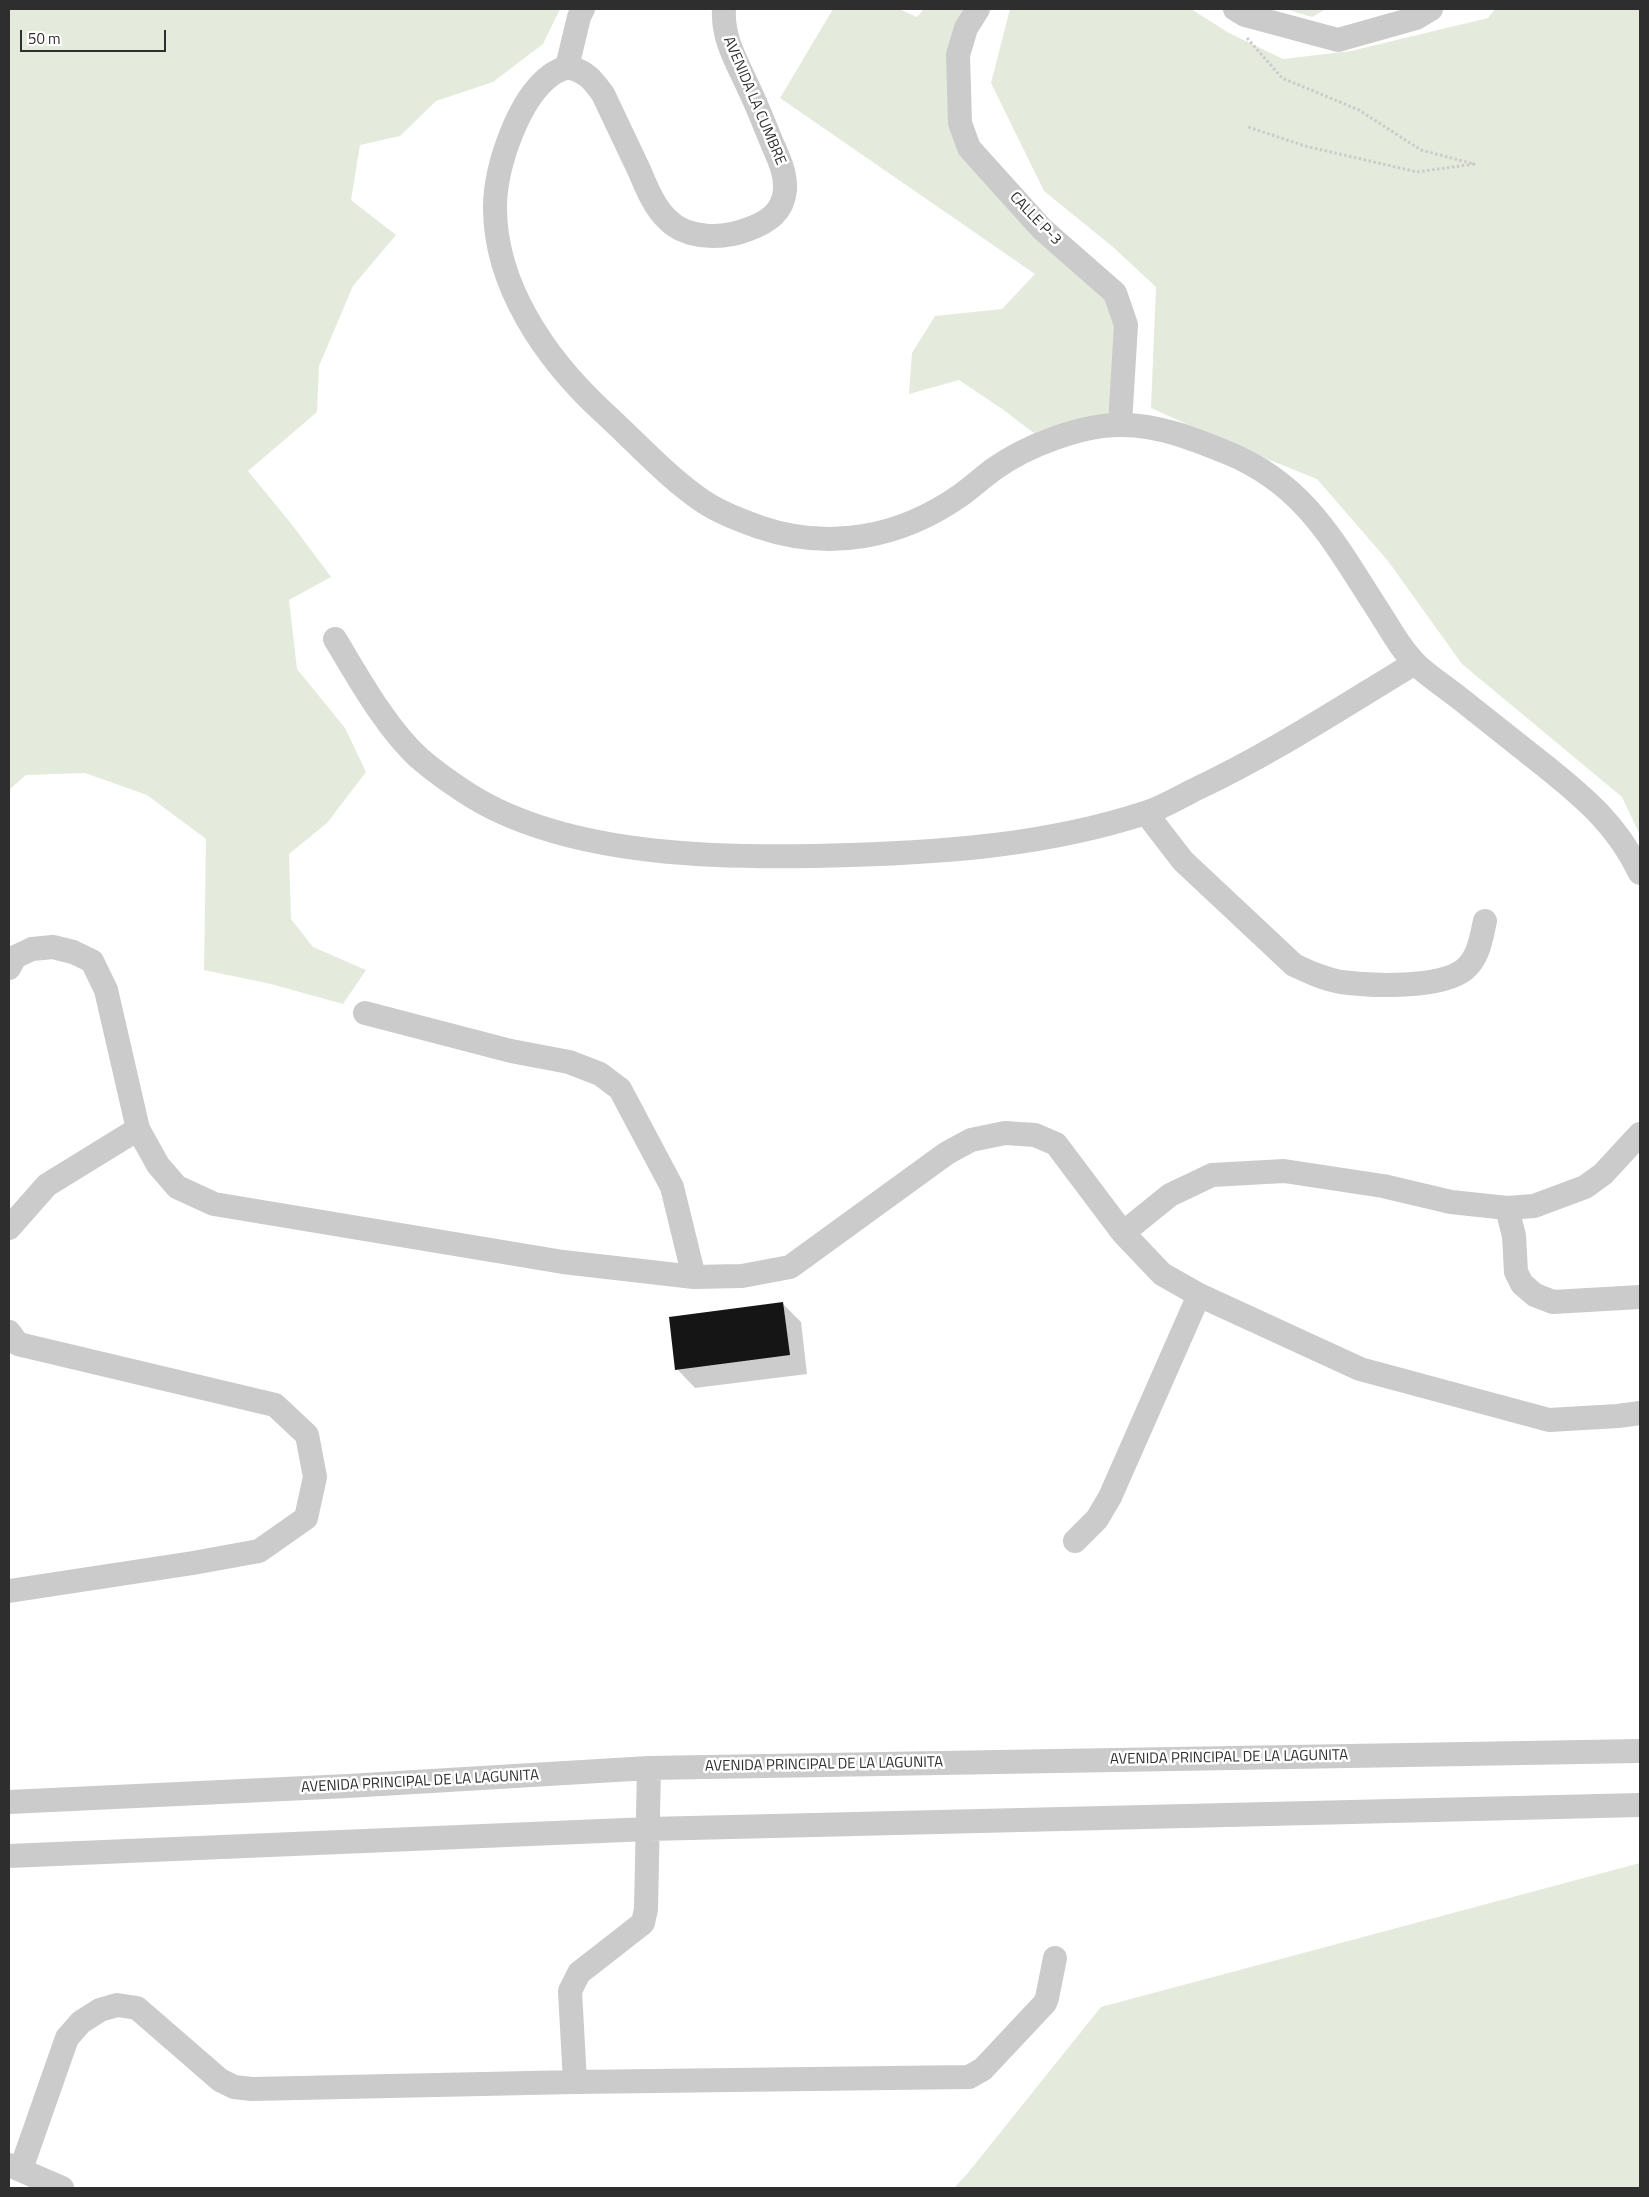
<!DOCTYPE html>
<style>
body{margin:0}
#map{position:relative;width:1649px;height:2197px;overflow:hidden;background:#fff;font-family:"Titillium Web",sans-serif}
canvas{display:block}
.frame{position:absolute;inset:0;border:10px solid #2e2e2e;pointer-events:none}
.scale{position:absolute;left:20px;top:30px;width:146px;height:22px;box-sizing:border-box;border:2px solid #2e2e2e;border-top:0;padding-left:6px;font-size:15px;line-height:18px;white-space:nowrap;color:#2e2e2e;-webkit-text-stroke:4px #fff;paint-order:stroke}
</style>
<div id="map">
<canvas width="1649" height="2197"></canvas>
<div class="frame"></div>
<div class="scale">50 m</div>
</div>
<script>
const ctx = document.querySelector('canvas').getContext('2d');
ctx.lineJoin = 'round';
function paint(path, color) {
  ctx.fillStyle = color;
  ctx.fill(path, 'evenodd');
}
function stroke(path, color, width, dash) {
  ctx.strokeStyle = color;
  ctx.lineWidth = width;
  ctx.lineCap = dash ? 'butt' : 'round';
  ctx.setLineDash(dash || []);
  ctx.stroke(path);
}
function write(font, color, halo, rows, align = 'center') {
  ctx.font = font + ' "Titillium Web",sans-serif';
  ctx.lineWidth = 5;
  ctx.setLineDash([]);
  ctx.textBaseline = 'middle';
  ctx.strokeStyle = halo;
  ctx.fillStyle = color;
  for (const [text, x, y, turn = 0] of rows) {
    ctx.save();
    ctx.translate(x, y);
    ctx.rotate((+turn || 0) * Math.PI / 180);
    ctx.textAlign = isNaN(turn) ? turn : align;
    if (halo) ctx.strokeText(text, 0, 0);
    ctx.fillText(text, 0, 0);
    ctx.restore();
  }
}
paint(new Path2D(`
 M9 9H560L543 44 493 82 436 101 400 136 360 145 351 200 396 235 353 286 319 366 317 412 248 471 293 526 331 577 289 600 297 669 345 728 366 772 327 823 289 854 291 919 313 947 366 970 343 1004 271 984 204 970 206 839 147 795 85 773 26 775 9 790Z
 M833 9H899L917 17 924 9H969L955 32 960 156 1042 245 1120 304 1115 428 1043 440 1005 411 959 380 909 394 912 353 935 316 1002 309 1035 274 780 98Z
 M1010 9H1191L1229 33 1283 59 1351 51 1488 18 1495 9H1640V835L1622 797 1462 664 1388 561 1317 479 1237 447 1151 408 1156 287 1113 247 1044 191 991 83Z
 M1285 9H1326L1312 17Z
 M1640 1863V2188H954L967 2174 1101 2007Z`), '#e4ebdc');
paint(new Path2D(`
 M783 1304 801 1322 807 1374 695 1388 677 1369Z`), '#0003');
paint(new Path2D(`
 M783 1302 790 1355 675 1370 669 1317Z`), '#151515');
stroke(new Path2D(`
 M1247 38 1282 78 1359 110 1421 150 1474 164 1417 172 1305 146 1248 127`), '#cbcbcb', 3, [2.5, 2.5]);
stroke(new Path2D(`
 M978 9 966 28 958 55 960 123 969 148 1042 229 1115 293 1126 325 1120 424
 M1235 9 1245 15 1338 40 1416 18 1431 9
 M567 67C564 68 553 73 551 75 518 99 496 166 495 205 494 285 546 359 602 411 635 441 667 477 704 502 721 513 740 520 759 527 829 551 900 538 961 495 972 487 983 477 994 469 1026 446 1083 424 1122 425 1159 425 1194 439 1228 453 1306 485 1335 544 1378 610 1390 629 1402 651 1418 666 1430 677 1445 687 1458 697 1487 720 1516 743 1545 766 1585 798 1618 826 1640 873
 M567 67C586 71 592 79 603 94 615 119 627 145 639 170 646 186 654 207 667 219 687 240 724 239 749 229 768 222 783 212 785 190 786 173 779 159 772 143 765 126 758 108 750 91 738 64 722 39 724 9
 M567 67 579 17 583 9
 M335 639C358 677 386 728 419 758 434 771 451 783 468 794 570 859 733 859 851 855 950 852 1050 844 1145 813 1162 808 1178 798 1194 790 1271 754 1342 707 1415 663
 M1146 813 1183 861 1294 965C1309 972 1324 979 1341 982 1370 986 1441 989 1465 969 1479 957 1481 938 1485 921
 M9 968 15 957 32 949 53 947 73 952 92 961 106 990 138 1129 158 1165 177 1187 214 1204 563 1262 694 1277 742 1276 790 1267 947 1153 971 1140 1005 1133 1035 1135 1056 1144 1123 1233 1162 1274 1199 1295 1360 1369 1549 1420 1618 1416 1640 1413
 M365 1013 511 1051 569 1062 600 1074 620 1089 672 1187 694 1277
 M1507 1208 1514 1236 1516 1272 1522 1284 1535 1295 1553 1302 1640 1297
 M9 1228 47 1185 138 1129
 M1123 1233 1170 1195 1212 1175 1284 1171 1383 1186 1451 1202 1507 1208 1534 1206 1585 1187 1603 1174 1640 1134
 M9 1332 18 1344 275 1405 307 1435 315 1477 306 1518 259 1551 193 1563 9 1591
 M1075 1541 1097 1519 1110 1497 1199 1295
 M9 1802 348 1786 649 1768 1640 1751
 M9 1856 649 1829 1640 1805
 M575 2082 570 1991 579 1973 643 1923 646 1909 649 1768
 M9 2165 62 2188
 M21 2169 67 2038 81 2022 100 2010 117 2005 137 2008 220 2080 234 2087 252 2089 575 2082 969 2077 983 2069 1045 2003 1047 1998 1055 1958`), '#cbcbcb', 24);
write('15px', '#2e2e2e', '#fff', [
 ["AVENIDA LA CUMBRE",754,101,67],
 ["CALLE P-3",1035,219,46],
 ["AVENIDA PRINCIPAL DE LA LAGUNITA",1229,1758,-1],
 ["AVENIDA PRINCIPAL DE LA LAGUNITA",824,1765,-1],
 ["AVENIDA PRINCIPAL DE LA LAGUNITA",420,1782,-3]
]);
</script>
